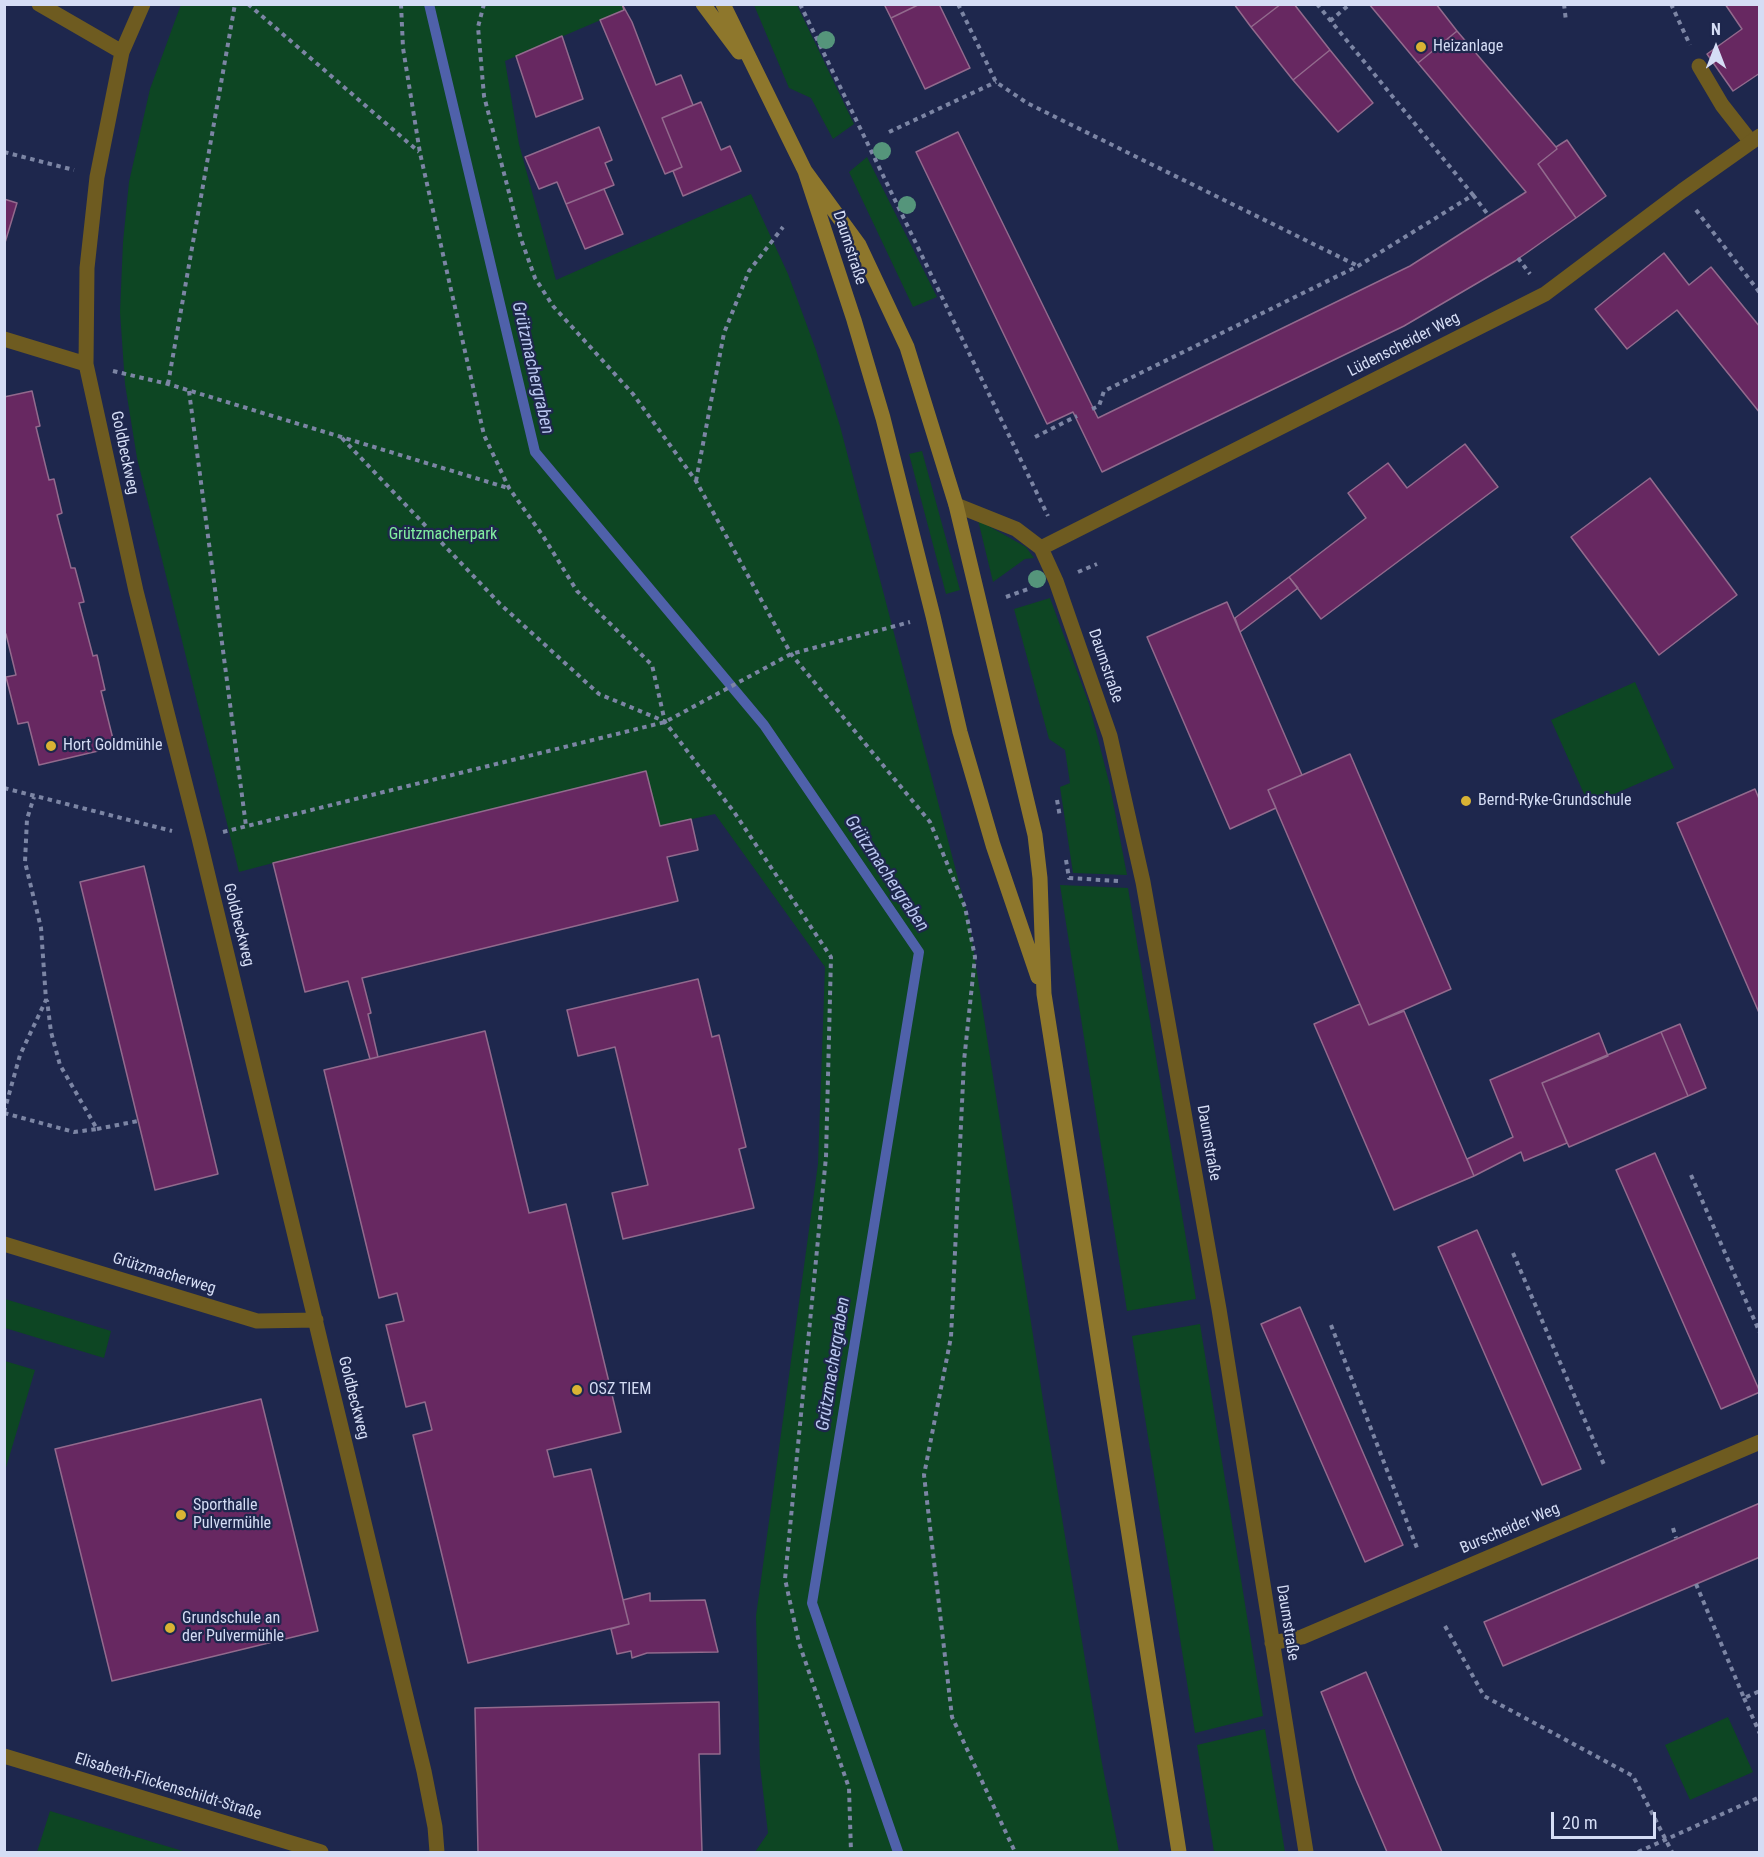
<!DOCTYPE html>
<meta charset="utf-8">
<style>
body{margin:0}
#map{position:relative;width:1764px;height:1857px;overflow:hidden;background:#1e274d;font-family:"Roboto Condensed",sans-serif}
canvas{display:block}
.frame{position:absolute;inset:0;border:6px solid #d5ddf5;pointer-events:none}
.north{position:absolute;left:1686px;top:18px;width:60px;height:60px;-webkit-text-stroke:4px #1e274d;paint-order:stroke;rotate:0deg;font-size:16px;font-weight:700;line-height:24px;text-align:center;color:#d5ddf5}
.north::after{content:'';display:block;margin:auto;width:21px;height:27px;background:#d5ddf5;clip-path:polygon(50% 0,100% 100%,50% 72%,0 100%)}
.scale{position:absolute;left:1551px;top:1812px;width:105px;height:27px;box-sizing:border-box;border:3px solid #d5ddf5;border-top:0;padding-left:8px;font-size:18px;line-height:21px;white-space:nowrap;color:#d5ddf5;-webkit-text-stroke:4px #1e274d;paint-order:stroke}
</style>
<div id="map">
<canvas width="1764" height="1857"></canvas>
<div class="frame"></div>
<div class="north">N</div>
<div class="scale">20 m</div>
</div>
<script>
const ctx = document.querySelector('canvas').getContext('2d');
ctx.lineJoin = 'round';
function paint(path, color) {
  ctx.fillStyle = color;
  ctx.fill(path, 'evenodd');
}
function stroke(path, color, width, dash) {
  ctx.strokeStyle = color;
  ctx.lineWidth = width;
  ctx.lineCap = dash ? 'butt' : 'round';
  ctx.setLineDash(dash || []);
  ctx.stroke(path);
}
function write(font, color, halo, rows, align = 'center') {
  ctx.font = font + ' "Roboto Condensed",sans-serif';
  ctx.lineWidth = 4.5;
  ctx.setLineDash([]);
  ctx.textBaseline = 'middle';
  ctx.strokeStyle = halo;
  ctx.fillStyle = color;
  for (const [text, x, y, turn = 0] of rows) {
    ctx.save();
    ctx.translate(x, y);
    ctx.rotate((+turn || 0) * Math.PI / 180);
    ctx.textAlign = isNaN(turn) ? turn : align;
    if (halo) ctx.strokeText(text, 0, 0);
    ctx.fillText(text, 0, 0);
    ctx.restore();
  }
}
paint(new Path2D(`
 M622 4 624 10 505 61 519 144 556 280 751 194 788 274 816 350 840 426 969 921 1045 1413 1101 1758 1119 1852H755L768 1833 760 1766 756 1616 818 1164 825 967 715 814 660 826 273 863 239 872 137 458 125 384 120 312 123 242 129 182 150 89 180 7 182 5Z
 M754 5H797L854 124 833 139 811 98 789 88Z
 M867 157 937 297 913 307 849 172Z
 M922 451 960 590 946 594 909 454Z
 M978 520 1026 547 1034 558 1025 559 993 582Z
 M1050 598 1089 704 1110 786 1127 875 1073 873 1060 787 1070 783 1065 750 1049 739 1014 609Z
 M1635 682 1674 768 1589 805 1551 720Z
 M1060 885 1128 888 1196 1299 1127 1311Z
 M5 1299 111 1331 104 1358 5 1328Z
 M1200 1324 1263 1716 1195 1733 1132 1336Z
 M5 1361 35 1370 5 1471 4 1361Z
 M1728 1717 1753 1772 1690 1800 1665 1745Z
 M1265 1729 1285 1852H1214L1197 1745Z
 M50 1811 186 1852H37Z`), '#0d4623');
stroke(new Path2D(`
 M429 4 535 452 764 725 919 952 812 1603 898 1852`), '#4f61aa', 10);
const building = new Path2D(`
 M622 4 632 22 656 85 681 75 693 105 662 118 682 167 665 174 600 20 624 10Z
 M884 4H920L891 18Z
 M920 4H939L970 68 925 89 891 18Z
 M1234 4H1281L1251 27Z
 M1281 4H1294L1330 50 1293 80 1251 27Z
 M1369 4H1436L1457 31 1418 63Z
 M1725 4H1760V73L1733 91 1707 54 1742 29Z
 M1457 31 1556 147 1557 149 1538 164 1576 218 1515 261 1404 326 1102 472 1073 412 1047 424 916 152 958 132 1098 418 1410 266 1526 192 1418 63Z
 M562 36 583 99 536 117 516 56Z
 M1330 50 1373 103 1338 132 1293 80Z
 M701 102 721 150 730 146 741 171 683 196 673 171 682 167 662 118Z
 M599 127 612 160 605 163 614 185 566 204 557 182 539 189 525 157Z
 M1567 140 1606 196 1576 218 1538 164 1557 149 1556 147Z
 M604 189 623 234 585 249 566 204Z
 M4 199 17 203 4 246Z
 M1664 253 1689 285 1711 267 1760 327V413L1677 310 1627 349 1595 309Z
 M32 391 40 426 36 427 49 480 54 479 62 513 57 515 71 568H75L84 602 79 603 93 656 97 655 105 690 101 691 115 747 39 765 28 722 18 724 6 677 16 675 6 634H4V397Z
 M1465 444 1498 487 1321 619 1289 577 1366 518 1348 493 1388 463 1407 488Z
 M1650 478 1737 595 1659 655 1571 537Z
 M1289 577 1298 588 1240 632 1235 618Z
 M1227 602 1302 775 1268 790 1276 808 1230 829 1147 637Z
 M1350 754 1451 989 1369 1025 1268 790Z
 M646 771 660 826 691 819 698 850 667 857 678 901 362 978 371 1013 368 1014 378 1057 370 1059 348 981 305 992 273 863Z
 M1755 789 1760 801V1015L1677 823Z
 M144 866 218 1174 155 1190 80 882Z
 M698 979 712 1037 719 1035 746 1147 739 1149 754 1208 623 1239 612 1193 648 1185 615 1047 578 1056 567 1010Z
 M1360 1004 1369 1025 1404 1011 1474 1176 1394 1210 1314 1024Z
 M1680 1024 1706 1088 1688 1096 1661 1032Z
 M485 1031 529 1213 566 1204 621 1432 547 1450 554 1477 591 1469 629 1624 468 1663 413 1435 432 1430 425 1402 406 1407 386 1325 404 1321 397 1293 379 1298 324 1070Z
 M1661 1032 1688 1096 1569 1147 1542 1083Z
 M1599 1033 1608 1056 1542 1083 1567 1143 1524 1161 1521 1152 1474 1176 1467 1159 1513 1137 1490 1080Z
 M1655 1153 1760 1392 1721 1409 1616 1170Z
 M1477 1230 1581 1469 1542 1485 1438 1247Z
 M1300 1307 1403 1545 1365 1562 1261 1324Z
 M261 1399 318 1631 112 1681 55 1449Z
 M1760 1503V1557L1503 1666 1484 1622Z
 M650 1593V1601L705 1600 718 1652 647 1653 632 1658 631 1651 617 1654 611 1629 629 1624 623 1600Z
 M1366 1672 1442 1852H1387L1356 1780 1321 1692Z
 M719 1702 720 1754H699L702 1852H478L475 1708Z`);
paint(building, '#672861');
stroke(building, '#926a8d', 1.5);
stroke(new Path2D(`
 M248 4 419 152
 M401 4 403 48 420 153 484 435 509 488 543 536 577 591 652 665 665 722 734 812 831 957 826 1157 785 1579 799 1643 849 1788 851 1852
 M484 4 478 27 484 96 521 239 535 278 553 306 633 394 696 481 791 654 930 822 965 907 975 957 964 1061 951 1337 924 1475 952 1717 1015 1852
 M800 4 1048 516
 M958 4 996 82 1027 103 1358 266
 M1564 4 1566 21
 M1671 4 1690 45
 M1330 21 1350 4
 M889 132 996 82
 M4 152 74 170
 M1473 195 1489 216
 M1696 210 1760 293
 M1518 258 1530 274
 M113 371 168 384 508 488
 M168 384 235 4
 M189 391 246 826
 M1092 409 1099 406 1104 391 1358 266 1473 195 1317 4
 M1035 437 1077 416
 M342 438 500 604 599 694 664 721
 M696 481 724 333 749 271 783 227
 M1078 572 1097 564
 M1006 597 1031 588
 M4 788 172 831
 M1057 800 1060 817
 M223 832 665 722 791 654 910 622
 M1066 860 1069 878 1118 881
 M4 1112 20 1055 46 1000 41 928 25 862 27 819 34 797
 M4 1113 74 1132 97 1129 60 1065 51 1032 47 1000
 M97 1129 138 1121
 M1691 1175 1760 1333
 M1513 1253 1605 1467
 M1331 1325 1417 1548
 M1673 1528 1676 1538
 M1696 1584 1744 1698 1760 1691
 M1445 1626 1484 1696 1633 1776 1672 1852
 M1744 1698 1760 1734
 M1638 1852 1760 1797`), '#7c85a4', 4, [4.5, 4.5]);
stroke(new Path2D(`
 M1699 66 1722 105 1751 142`), '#6e5b20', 15);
stroke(new Path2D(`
 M39 4 122 52
 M143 4 122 52 97 177 87 268 86 364 136 591 199 838 424 1771 435 1827 437 1852
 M4 339 86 364
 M956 505 1016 529 1041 548 1056 581 1110 736 1143 882 1219 1309 1306 1852
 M1041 548 1545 294 1682 191 1760 136
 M4 1244 257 1321 316 1320
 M1272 1643 1302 1637 1760 1442
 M4 1756 321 1852`), '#6e5b20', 15);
stroke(new Path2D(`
 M703 4 739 52
 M723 4 805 171 854 320 883 418 933 616 960 732 993 845 1038 977
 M805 171 859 245 907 347 956 505 1035 835 1040 878 1044 994 1179 1852`), '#8e772c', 15);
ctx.fillStyle = '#55957b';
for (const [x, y] of [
 [826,40],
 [882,151],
 [907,205],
 [1037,579]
]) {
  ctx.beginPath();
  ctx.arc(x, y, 9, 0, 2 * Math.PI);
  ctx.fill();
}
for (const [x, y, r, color] of [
 [1421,47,6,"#d9b334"],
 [51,746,6,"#d9b334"],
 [1466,801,6,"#d9b334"],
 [577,1390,6,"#d9b334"],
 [181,1515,6,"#d9b334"],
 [170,1628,6,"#d9b334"]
]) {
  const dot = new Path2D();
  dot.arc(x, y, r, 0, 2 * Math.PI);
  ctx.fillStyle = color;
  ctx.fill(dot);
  stroke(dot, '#1e274d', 2);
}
write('16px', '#d5ddf5', '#1e274d', [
 ["Heizanlage",1433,47],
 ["Hort Goldmühle",63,746],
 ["Bernd-Ryke-Grundschule",1478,801],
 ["OSZ TIEM",589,1390],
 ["Sporthalle",193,1506],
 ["Pulvermühle",193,1524],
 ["Grundschule an",182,1619],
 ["der Pulvermühle",182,1637]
], 'left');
write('16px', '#d5ddf5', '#1e274d', [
 ["Daumstraße",849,248,72],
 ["Lüdenscheider Weg",1404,345,-27],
 ["Goldbeckweg",124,453,78],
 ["Daumstraße",1105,666,71],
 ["Goldbeckweg",238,925,76],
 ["Daumstraße",1208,1143,80],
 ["Grützmacherweg",164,1274,17],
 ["Goldbeckweg",353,1398,76],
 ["Burscheider Weg",1510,1529,-23],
 ["Daumstraße",1287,1623,81],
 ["Elisabeth-Flickenschildt-Straße",168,1787,17]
]);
write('16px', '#82efa1', '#1e274d', [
 ["Grützmacherpark",443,535]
]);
write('italic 18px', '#bac7f0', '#1e274d', [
 ["Grützmachergraben",532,368,77],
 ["Grützmachergraben",886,874,56],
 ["Grützmachergraben",834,1364,-81]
]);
</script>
